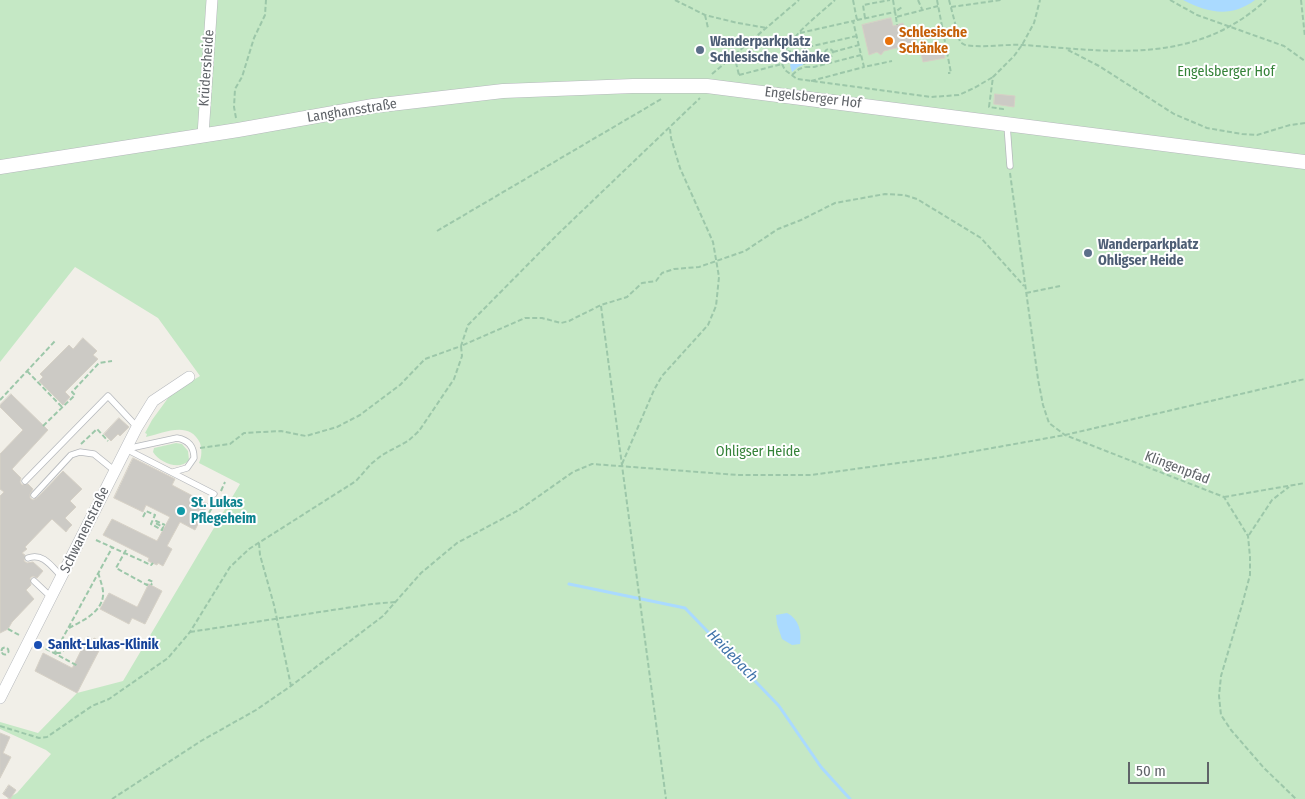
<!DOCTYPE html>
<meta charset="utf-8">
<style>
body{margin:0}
#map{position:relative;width:1305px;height:799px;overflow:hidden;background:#f1efe8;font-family:"Fira Sans Condensed",sans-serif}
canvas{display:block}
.scale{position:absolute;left:1128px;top:762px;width:81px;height:22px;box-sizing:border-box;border:2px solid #5f6368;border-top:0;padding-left:6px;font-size:15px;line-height:18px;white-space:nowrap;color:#5f6368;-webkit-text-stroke:4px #fff;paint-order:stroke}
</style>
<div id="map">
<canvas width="1305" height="799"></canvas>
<div class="scale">50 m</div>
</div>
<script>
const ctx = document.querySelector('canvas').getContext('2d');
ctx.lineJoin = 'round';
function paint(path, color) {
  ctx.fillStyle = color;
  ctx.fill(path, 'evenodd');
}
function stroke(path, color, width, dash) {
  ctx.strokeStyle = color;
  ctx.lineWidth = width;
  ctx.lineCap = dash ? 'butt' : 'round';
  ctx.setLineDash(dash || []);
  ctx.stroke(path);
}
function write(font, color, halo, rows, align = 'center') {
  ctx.font = font + ' "Fira Sans Condensed",sans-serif';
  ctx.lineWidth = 4;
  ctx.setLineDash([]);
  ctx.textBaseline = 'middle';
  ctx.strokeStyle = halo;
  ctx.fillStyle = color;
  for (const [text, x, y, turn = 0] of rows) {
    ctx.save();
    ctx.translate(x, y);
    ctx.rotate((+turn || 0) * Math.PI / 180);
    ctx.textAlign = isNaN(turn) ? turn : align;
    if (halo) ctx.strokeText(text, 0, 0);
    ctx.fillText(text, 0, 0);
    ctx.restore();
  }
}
paint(new Path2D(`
 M0 0H1305V799H7L17 793 51 754 46 750 0 729V722L38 733 77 693 123 681 240 484 199 463C202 456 202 450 200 443 189 420 164 433 146 437L147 434 145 433 152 420 171 394 200 376 158 318 75 267 0 362Z
 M176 443 182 444 188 451 189 460C180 471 160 463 153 452L154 448Z`), '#c5e8c5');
paint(new Path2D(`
 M1183 0H1255C1231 18 1208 13 1183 0Z
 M800 52 803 65 798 67 792 72 790 65 792 62 788 59 789 53Z
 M787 613C799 619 802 632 800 644L792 645 782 639 777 624 776 615Z`), '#aadaff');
stroke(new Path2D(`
 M569 584 685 608 779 706 821 767 850 799`), '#aadaff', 3);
const building = new Path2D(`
 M891 18 893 26 903 23 906 36 915 33 917 43 884 51 881 55 877 52 869 55 862 25Z
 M943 45 945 58 923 62 920 50Z
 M995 94 1015 96 1014 107 994 104Z
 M83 338 97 351 93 355 98 359 65 392 70 397 63 405 39 381 43 377 40 374 69 345 73 349Z
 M11 394 48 430 12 469 21 478 20 482 22 485 28 484 33 489 30 494V498L33 500 37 498 63 471 82 489 70 501 76 507 65 518 72 525 69 528 66 532 52 519 25 547 27 549 22 553 25 555 24 561 27 563 33 562 43 571 37 578 33 576 30 578 31 585 26 590 34 599 12 622 8 629 0 633V496L4 492 0 489V454L23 430 0 407V405Z
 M119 418 129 427 120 436 118 434 111 441 104 434Z
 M133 458 175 479 172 485 208 504 195 530 180 522 167 546 172 549 163 566 158 563 157 565 148 561 149 558 103 535 112 519 157 541 170 517 146 505 143 512 114 498Z
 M149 584 162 591 145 624 132 618 129 624 100 609 109 593 137 607Z
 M88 637 93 640 94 638 103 643 77 693 35 671 43 653 72 668Z
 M0 733 10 737 3 753 11 757 0 778Z
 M9 785 16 790 10 799 3 794Z`);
paint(building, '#cccac5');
stroke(building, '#d6d1c6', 1);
const service = new Path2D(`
 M1007 125 1010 166
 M126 449 177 438C189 440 194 447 194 458L187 468 173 472
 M126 449 214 494
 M25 481 108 396 137 427
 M34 495 71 455 80 452 94 454 115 471
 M28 558C43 552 52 567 62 577
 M34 581 52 598`);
const minor = new Path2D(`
 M203 135 212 0
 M0 698 137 427 153 401 189 377`);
const tertiary = new Path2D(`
 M0 167 238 130 373 106 503 91 633 86H707L1305 162`);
stroke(service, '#b5b8bc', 7);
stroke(minor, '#b5b8bc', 12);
stroke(tertiary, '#b5b8bc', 15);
stroke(new Path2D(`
 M675 0 705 15 738 23 767 28
 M853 0 857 20 853 21 864 67 892 61
 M893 0 895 12 902 7
 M918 0 922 9
 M937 0 951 73H948
 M949 0 960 42 965 45C984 48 1004 44 1023 45 1111 51 1194 66 1266 0
 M1170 0 1197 15 1284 46 1305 61
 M1301 0 1305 37
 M951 7 1001 0
 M705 15 708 28
 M896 17 897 25
 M865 18 863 5 890 0
 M857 20 895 12 896 17 938 6
 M800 33 853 21
 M857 36 808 47 801 51 805 67H814L861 55
 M825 53a4 4 0 1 1 8 0a4 4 0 1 1-8 0Z
 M1068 50 1099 66 1174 114 1207 128 1242 134 1257 135 1290 125 1305 123
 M786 51 795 52 801 51
 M833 52 859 45
 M734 55 739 75
 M782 64 785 70 797 79 931 97 959 95 974 88 993 77
 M712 74 799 0
 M739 75 782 64C781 42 820 14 835 0
 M792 75 799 69 805 67
 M811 81 864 67
 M1003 110V109L989 107 993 77 1014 56 1022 45 1034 23 1040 0
 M236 118 234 107 235 89 242 77 254 38 265 15 266 0
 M1010 173 1038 379 1043 405 1049 423 1065 435 1224 497 1248 536 1250 557V575L1242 605 1221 676 1219 696 1221 715 1231 730 1264 768 1296 799
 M437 231 663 98
 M1026 293 1060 286
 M601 306 666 799
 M27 371 63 408
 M0 400 55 341
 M43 426 75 395 72 392 99 363 112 361
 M81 444 97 429 108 441
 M200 448 230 444 244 433 281 431 306 436 337 427 360 415 400 385 425 359 461 346 468 325 558 234 700 98
 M622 464 654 390 662 376 708 325 716 306 719 277 713 242 680 168 671 138 670 129
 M221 491 225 482
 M1224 497 1305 483
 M143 517 146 511 155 515 151 524 162 530 163 527 155 523 156 521 165 525
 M200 520 204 522 215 502
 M1249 535 1272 500 1289 487
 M96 540 151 565 153 563
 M259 543 260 555 274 605 291 686
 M126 550 116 568 147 585 149 580 153 582 151 585
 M69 628C82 621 101 613 103 596 104 589 100 580 98 572
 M8 629 19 635
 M190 632 372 604 395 602
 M39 645 78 666
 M1.5 651a3.5 3.5 0 1 1 7 0a3.5 3.5 0 1 1-7 0Z
 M56 653H60L64 650 62 639
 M54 654 112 548
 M0 726 39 738 47 737 92 706 109 699 168 658 190 632 230 567 249 549 356 481 371 464 382 455 408 441 419 431 454 379 462 356 461 346 525 318H542L561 323 569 321 601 305 627 297 642 283 656 281 662 273 674 269 699 267 745 251 778 229 801 220 835 203 885 194 904 195 917 199 981 238 1024 286
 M112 799 201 741 256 710 291 686 383 616 421 573 457 543 519 510 573 472 592 464 738 475H811L942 457 1065 435 1305 379`), '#9cc7a9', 2, [5, 2.5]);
stroke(service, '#fff', 5.5);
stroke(minor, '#fff', 11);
stroke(tertiary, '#fff', 14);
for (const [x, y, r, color] of [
 [889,41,5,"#e8710a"],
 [700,50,5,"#5c6f8a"],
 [1088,253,5,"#5c6f8a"],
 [181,511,5,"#0f9aa8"],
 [38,645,5,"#1a4fb4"]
]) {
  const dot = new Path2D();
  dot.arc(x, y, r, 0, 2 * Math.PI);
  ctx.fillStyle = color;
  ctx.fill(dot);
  stroke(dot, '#fff', 2);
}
write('bold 14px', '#c56008', '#fff', [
 ["Schlesische",899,33],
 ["Schänke",899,49]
], 'left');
write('bold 14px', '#4e5e75', '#fff', [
 ["Wanderparkplatz",710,42],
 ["Schlesische Schänke",710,58],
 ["Wanderparkplatz",1098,245],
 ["Ohligser Heide",1098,261]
], 'left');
write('14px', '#5f6368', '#fff', [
 ["Krüdersheide",207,68,-86],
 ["Engelsberger Hof",813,98,7],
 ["Langhansstraße",352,111,-9],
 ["Klingenpfad",1177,468,21],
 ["Schwanenstraße",85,530,-64]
]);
write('14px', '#348238', '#fff', [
 ["Engelsberger Hof",1226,72],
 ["Ohligser Heide",758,452]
]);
write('bold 14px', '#0d838f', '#fff', [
 ["St. Lukas",191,503],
 ["Pflegeheim",191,519]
], 'left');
write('bold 14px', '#164399', '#fff', [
 ["Sankt-Lukas-Klinik",48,645]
], 'left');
write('italic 15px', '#4174aa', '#fff', [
 ["Heidebach",732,656,46]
]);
</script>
